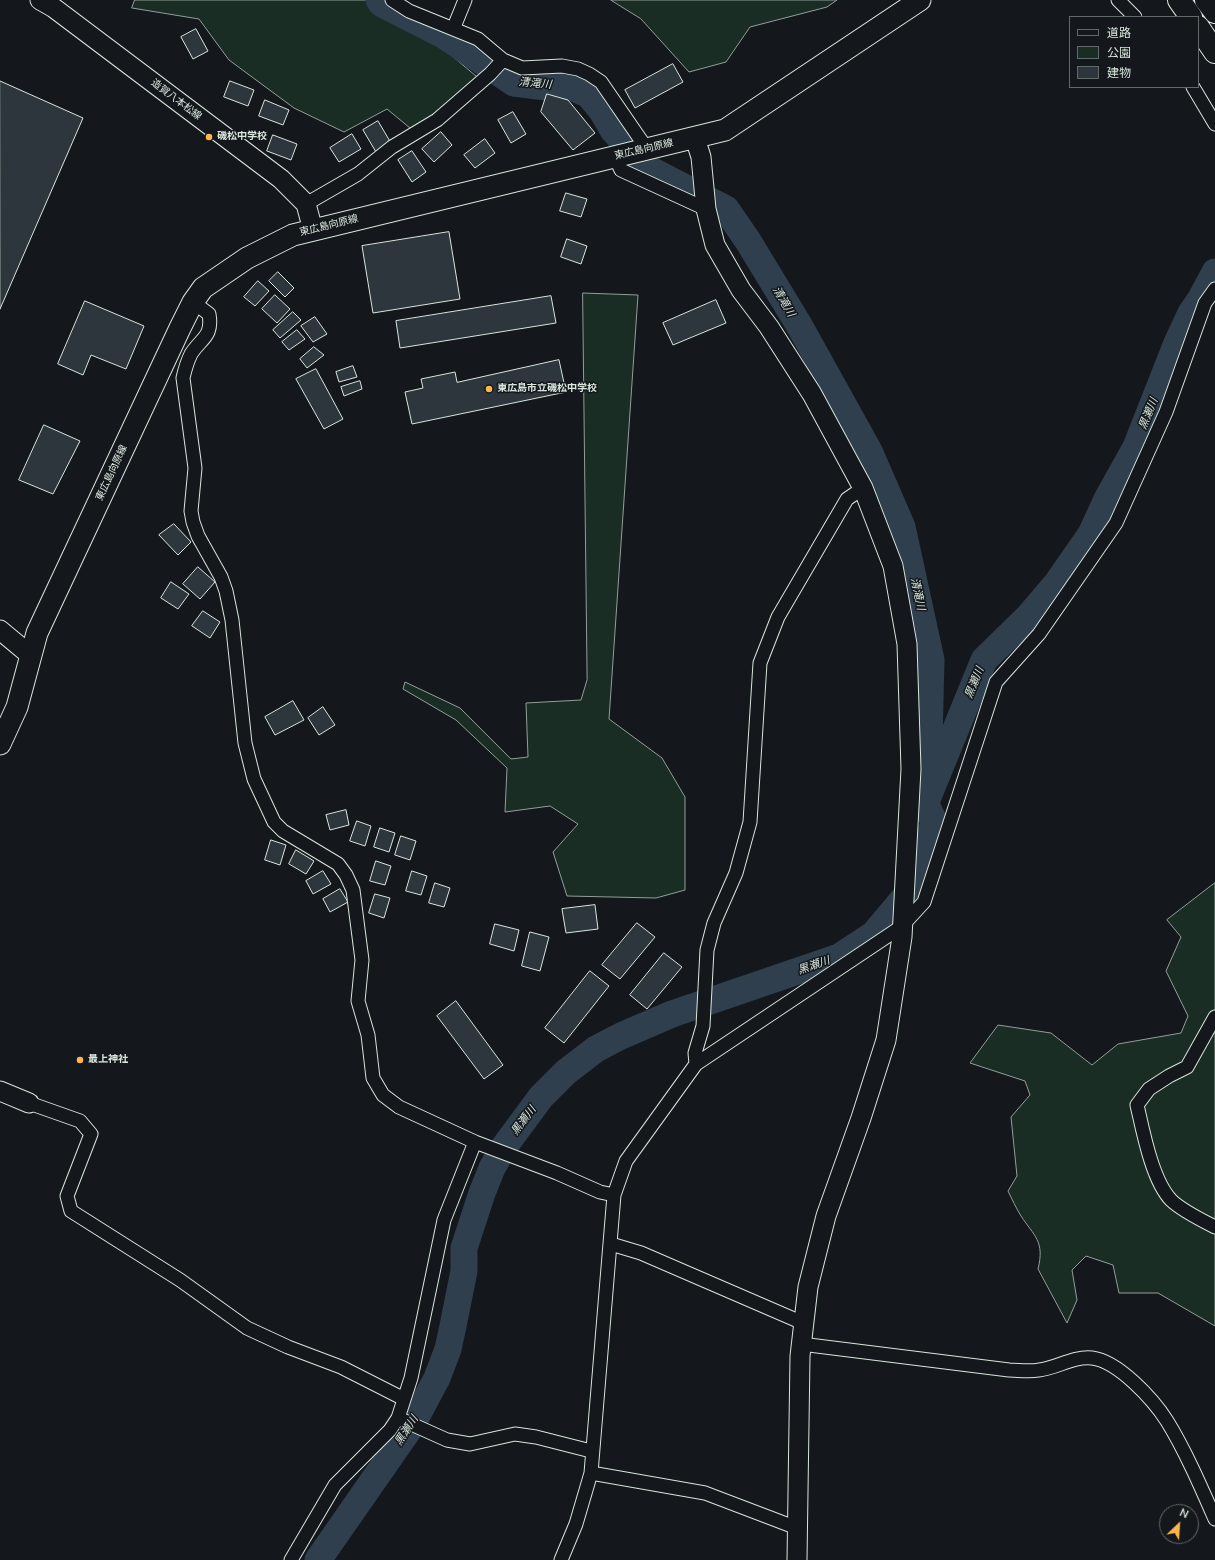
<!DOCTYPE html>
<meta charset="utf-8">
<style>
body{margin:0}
#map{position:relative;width:1215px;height:1560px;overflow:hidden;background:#14181c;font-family:"Nunito Sans","Noto Sans JP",sans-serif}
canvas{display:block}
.legend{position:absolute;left:1069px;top:16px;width:130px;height:72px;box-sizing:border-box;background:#14181c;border:1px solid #626a69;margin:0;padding:5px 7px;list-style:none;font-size:12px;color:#d8e6dc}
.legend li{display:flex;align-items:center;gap:8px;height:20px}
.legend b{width:20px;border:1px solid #626a69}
.north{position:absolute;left:1159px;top:1504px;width:40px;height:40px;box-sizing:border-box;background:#14181c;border:1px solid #626a69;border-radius:50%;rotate:25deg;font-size:11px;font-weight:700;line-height:16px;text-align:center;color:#d8e6dc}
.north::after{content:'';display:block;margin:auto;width:14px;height:18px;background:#ffb74d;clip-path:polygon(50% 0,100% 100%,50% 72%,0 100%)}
</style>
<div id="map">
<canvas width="1215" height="1560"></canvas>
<ul class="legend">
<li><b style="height:5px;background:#14181c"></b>道路</li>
<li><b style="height:11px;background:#1a2d24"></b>公園</li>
<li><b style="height:11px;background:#2c363c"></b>建物</li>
</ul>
<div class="north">N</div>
</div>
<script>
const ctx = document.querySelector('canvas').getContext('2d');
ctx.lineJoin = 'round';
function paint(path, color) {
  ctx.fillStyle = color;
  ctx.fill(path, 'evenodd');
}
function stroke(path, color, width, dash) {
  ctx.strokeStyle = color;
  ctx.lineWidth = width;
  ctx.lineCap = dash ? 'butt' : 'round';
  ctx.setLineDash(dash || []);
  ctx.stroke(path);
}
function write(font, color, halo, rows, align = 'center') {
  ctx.font = font + ' "Nunito Sans","Noto Sans JP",sans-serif';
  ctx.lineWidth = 3;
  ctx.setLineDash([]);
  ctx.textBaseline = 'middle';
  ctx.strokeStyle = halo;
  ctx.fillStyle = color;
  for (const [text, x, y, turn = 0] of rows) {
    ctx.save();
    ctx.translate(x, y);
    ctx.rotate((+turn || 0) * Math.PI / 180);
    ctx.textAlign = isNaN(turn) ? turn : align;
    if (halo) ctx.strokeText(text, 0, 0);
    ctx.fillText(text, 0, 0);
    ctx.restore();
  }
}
const green = new Path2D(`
 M135 0H385L482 81 416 133 387 109 344 132 294 108 229 60 199 19 132 8Z
 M611 0H837L827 7 750 27 726 62 689 72 641 19Z
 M583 293 638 295 609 719 662 758 685 797V890L656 898 567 896 553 852 578 824 550 806 505 812 507 768 456 720 403 689 405 682 460 708 511 759 528 757 526 703 581 700 587 680Z
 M1215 883V1326L1158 1293H1119L1113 1265 1086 1256 1072 1270 1077 1300 1067 1323 1038 1269C1045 1241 1034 1236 1021 1216 1016 1208 1012 1199 1008 1191L1017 1176 1011 1117 1030 1095 1025 1081 970 1063 998 1025 1051 1033 1092 1065 1118 1044 1181 1033 1188 1016 1166 971 1181 937 1167 920Z`);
paint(green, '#1a2d24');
stroke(green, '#939e99', 1);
stroke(new Path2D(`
 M379 0 382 4 445 36 514 83 546 87 570 86 589 95 602 111 613 130 647 168 726 209 748 241 799 325 869 451 902 527 931 660 928 780
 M318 1560 412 1425 437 1378 448 1349 453 1326 464 1271V1248L482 1193 492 1168 504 1147 541 1097 566 1072 596 1049 621 1036 672 1014 839 957 874 934 910 891 923 863 934 822 926 804 928 797 984 660 1028 617 1057 583 1091 534 1107 499 1136 447 1177 343 1191 313 1200 300 1215 272`), '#2f3f4d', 27);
const building = new Path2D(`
 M196 29 208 51 193 59 181 37Z
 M673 64 683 82 635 108 625 90Z
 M0 81 83 118 0 309Z
 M230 81 254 90 248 106 224 97Z
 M547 94 568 100 595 133 573 150 541 112Z
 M265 100 289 110 283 125 259 116Z
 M513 112 526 134 511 143 498 120Z
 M378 121 391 143 376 152 363 130Z
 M441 132 452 145 434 162 422 149Z
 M352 134 361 149 339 162 330 148Z
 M273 135 297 144 291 160 267 151Z
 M485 139 495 153 475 168 464 155Z
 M412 151 426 172 412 182 398 160Z
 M566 193 587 199 581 217 560 211Z
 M449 232 460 299 373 313 362 246Z
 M567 239 587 246 581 264 561 257Z
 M278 272 294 288 285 297 269 281Z
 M258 281 269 291 255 306 244 297Z
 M275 295 290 309 277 323 262 309Z
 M551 296 556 323 400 348 396 321Z
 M716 300 726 323 673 345 663 323Z
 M85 301 144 326 126 369 91 355 83 375 58 364Z
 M293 312 301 320 280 338 273 330Z
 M315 317 327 334 313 342 301 326Z
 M297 330 305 339 289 350 282 342Z
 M314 347 324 355 307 368 300 359Z
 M559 360 566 392 412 424 405 392 423 388 421 379 455 372 457 382Z
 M353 366 357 377 339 382 336 372Z
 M316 369 343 419 324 429 296 379Z
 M360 381 362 389 344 396 341 387Z
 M44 425 80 441 53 494 19 480Z
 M174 524 191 542 178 555 159 535Z
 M198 567 215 582 200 599 183 584Z
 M171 582 189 594 178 609 161 598Z
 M203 611 220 622 210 638 192 626Z
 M293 701 304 720 275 735 265 717Z
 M323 707 335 725 319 735 308 718Z
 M346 810 349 825 330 830 326 815Z
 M357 821 371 826 365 846 350 841Z
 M380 828 395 833 389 852 374 847Z
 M401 836 416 841 410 860 395 855Z
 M271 840 286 845 280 865 265 860Z
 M296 850 314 861 306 874 289 864Z
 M376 861 391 866 385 885 370 881Z
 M323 871 331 884 313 894 306 881Z
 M412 871 427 876 421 895 406 891Z
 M435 883 450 888 444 907 429 903Z
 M340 889 348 902 330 912 323 899Z
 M375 894 390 898 384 918 369 913Z
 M595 905 598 929 566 933 562 909Z
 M637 923 655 937 620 979 602 965Z
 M495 924 519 930 514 951 490 944Z
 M530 932 549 937 540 971 522 966Z
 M664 953 682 967 647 1009 630 995Z
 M590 971 609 986 564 1043 545 1028Z
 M456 1001 503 1065 484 1079 437 1016Z`);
paint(building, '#2c363c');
stroke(building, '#d8e6dc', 1);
const street = new Path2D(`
 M392 0 409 11 478 39 503 60 522 68 562 66 578 69 589 74 601 82 647 149
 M1118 0 1135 17
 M454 27 465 0
 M1193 87 1215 124
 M615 157 621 170 706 209
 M306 204 358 174 392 147 437 120 490 74 503 60
 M193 302 209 314C213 337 201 338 191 354 187 362 185 369 183 378L195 468 191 511 193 522 198 536 221 577 226 591 232 620 245 743 254 779 274 822 283 831 338 864 346 875 353 890 362 960 358 1001 368 1035 373 1078 383 1095 399 1107 475 1142 557 1173 600 1192 614 1195
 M1215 1017 1187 1067 1169 1076 1149 1089 1137 1105C1143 1131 1152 1180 1171 1200 1180 1209 1203 1221 1215 1227
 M696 1064 695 1053 703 1026 707 950 714 923 736 873 750 822 760 663 778 617 847 499 863 488
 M29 1103 80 1121 91 1134 67 1196 71 1211 180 1280 247 1328 288 1347 341 1367 404 1399
 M611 1244 641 1253 803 1323
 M801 1344 1009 1370C1018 1370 1029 1372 1039 1370 1057 1368 1073 1356 1092 1358 1118 1361 1153 1399 1167 1421 1185 1450 1201 1487 1215 1519
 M398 1418 447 1440 470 1444 515 1434 536 1437 591 1451
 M591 1473 705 1493 797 1528
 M291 1560 335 1485 390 1430 398 1418 411 1378 444 1220 475 1142
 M561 1560 576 1524 591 1473 614 1195 626 1161 696 1064 901 927 924 902 996 682 1039 634 1116 523 1166 412 1205 303 1215 289`);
const secondary = new Path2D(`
 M40 0 54 8 281 179 306 204 313 230
 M695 138 701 157 706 209 715 245 741 290 769 327 812 394 863 488 893 566 907 644 911 769 902 937 886 1040 861 1118 826 1216 808 1287 800 1356 797 1560
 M0 630 30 655
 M0 1091 29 1103`);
const primary = new Path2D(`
 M0 744 17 707 37 633 180 328 193 302 203 288 247 258 293 235 725 130 920 0`);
const highway = new Path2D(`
 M1179 0 1191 17
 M1206 0 1215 12
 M1198 27 1215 52`);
stroke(street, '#d8e6dc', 15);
stroke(secondary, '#d8e6dc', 21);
stroke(primary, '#d8e6dc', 23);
stroke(highway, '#d8e6dc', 24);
stroke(street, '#14181c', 13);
stroke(secondary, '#14181c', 19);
stroke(primary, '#14181c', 21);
stroke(highway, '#14181c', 22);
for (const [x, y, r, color] of [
 [209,137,4,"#ffb74d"],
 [489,389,4,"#ffb74d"],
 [80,1060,4,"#ffb74d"]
]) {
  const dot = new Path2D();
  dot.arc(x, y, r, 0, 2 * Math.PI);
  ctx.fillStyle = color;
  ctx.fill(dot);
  stroke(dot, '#14181c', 1.5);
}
write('10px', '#d8e6dc', '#14181c', [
 ["造賀八本松線",176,100,37],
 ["東広島向原線",644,150,-13],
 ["東広島向原線",329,226,-14],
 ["東広島向原線",112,473,-65]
]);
write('bold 10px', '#d8e6dc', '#14181c', [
 ["磯松中学校",217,137],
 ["東広島市立磯松中学校",497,389],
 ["最上神社",88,1060]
], 'left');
write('italic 11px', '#d8e6dc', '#14181c', [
 ["清滝川",535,84,5],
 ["清滝川",783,302,60],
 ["黒瀬川",1149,414,-68],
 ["清滝川",917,594,78],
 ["黒瀬川",975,683,-68],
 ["黒瀬川",814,966,-19],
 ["黒瀬川",524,1121,-53],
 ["黒瀬川",407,1431,-57]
]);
</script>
